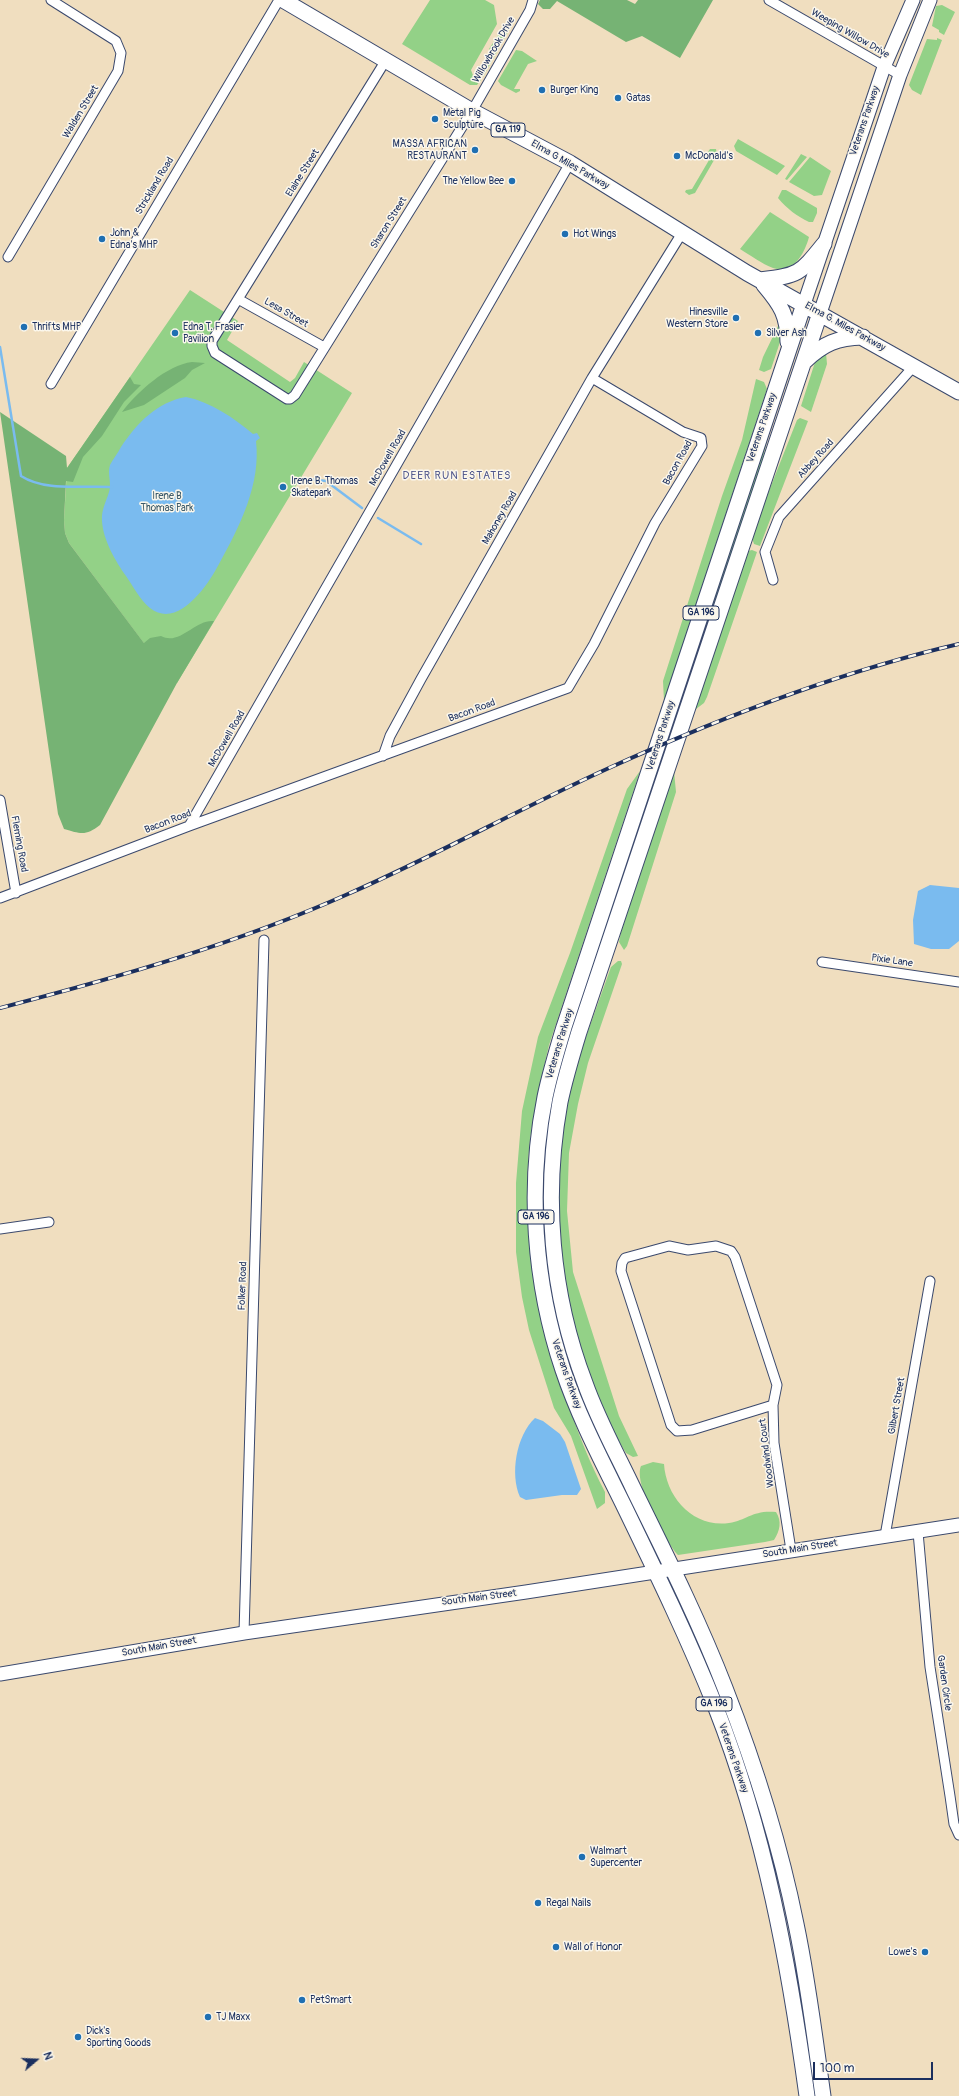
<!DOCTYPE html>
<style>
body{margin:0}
#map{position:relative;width:959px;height:2096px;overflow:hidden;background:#f0debf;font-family:Pangolin,sans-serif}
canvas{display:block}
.north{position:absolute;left:16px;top:2040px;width:40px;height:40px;-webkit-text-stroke:3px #fbf7ec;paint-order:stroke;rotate:71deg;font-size:11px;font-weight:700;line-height:16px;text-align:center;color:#1b2f5e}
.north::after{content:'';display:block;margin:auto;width:14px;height:18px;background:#1b2f5e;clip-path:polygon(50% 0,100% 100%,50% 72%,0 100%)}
.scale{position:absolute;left:813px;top:2062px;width:120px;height:18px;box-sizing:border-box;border:2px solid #1b2f5e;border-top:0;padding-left:5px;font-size:12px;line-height:14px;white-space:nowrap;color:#1b2f5e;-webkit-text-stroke:3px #fbf7ec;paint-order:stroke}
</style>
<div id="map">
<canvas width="959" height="2096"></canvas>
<div class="north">N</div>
<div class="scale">100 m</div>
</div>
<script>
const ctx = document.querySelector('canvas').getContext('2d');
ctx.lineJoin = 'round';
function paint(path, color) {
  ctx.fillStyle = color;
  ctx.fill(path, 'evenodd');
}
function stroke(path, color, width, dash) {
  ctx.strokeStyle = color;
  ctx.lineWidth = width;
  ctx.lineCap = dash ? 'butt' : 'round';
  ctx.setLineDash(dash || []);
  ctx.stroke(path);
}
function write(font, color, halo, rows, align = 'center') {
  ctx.font = font + ' Pangolin,sans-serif';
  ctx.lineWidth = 3;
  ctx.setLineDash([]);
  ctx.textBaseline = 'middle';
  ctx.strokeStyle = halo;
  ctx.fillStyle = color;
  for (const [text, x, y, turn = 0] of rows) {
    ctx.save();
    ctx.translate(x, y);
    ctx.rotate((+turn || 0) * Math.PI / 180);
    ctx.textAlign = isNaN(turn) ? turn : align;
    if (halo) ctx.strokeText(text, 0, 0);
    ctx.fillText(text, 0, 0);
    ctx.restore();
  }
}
paint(new Path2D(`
 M430 0H485L494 5 497 24 471 70 474 78 481 80 477 85H470L402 44Z
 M942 5 955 12 944 35 939 32V30L932 26 936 6Z
 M508 20 513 23 483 77 482 74 485 69 482 66 491 52 489 49Z
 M937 38 942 40 921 95 912 90 909 85 927 39 937 40Z
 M516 50 522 51 537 61 528 64 514 89H520V91L516 93 501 85 498 81Z
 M738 139 785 166 777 175 736 151 734 146Z
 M710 149H716L717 155 695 193 689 195 685 192 686 190 692 189 712 155 708 152Z
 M801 154 807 157 787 180 785 179Z
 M810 157 831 171 822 195 814 196 789 182Z
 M782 190H786L817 208V213L813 222H809C797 216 787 209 778 198Z
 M770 212 809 237C805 252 794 275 773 268 762 264 750 255 740 249Z
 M190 290 238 321 227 340 290 382 295 378 304 362 352 393 177 683 170 678 69 543 65 533 64 520 67 468Z
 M779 324 783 333 771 369 764 372 759 370 763 357Z
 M826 353 827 364 811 412 801 406 816 359Z
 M756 379 764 382 767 389 664 701 663 681 722 496 742 440Z
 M800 418 808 421 760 546 754 544 752 538 759 516 797 420Z
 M769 432 755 492 673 733 668 734Z
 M752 550 757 552 707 697 704 703 692 712 748 551Z
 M664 749 666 751 630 861H627L661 751Z
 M640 771 549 1045C542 1076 534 1108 530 1140 520 1230 537 1318 567 1402 578 1432 590 1464 605 1492V1503L597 1509 571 1436 554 1408 529 1330 522 1297 516 1252V1183L522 1111 538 1037 570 953 627 789Z
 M674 771 676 792 627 946 624 950 619 942 623 922Z
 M618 961H621L622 964 588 1063 578 1104 569 1153 567 1211 573 1272 619 1416 638 1456 633 1457 626 1453 615 1435 599 1403 573 1324 559 1246 558 1174 562 1124 573 1073 611 967Z
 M568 1029 571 1030 566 1054 547 1237 609 1450 606 1452 589 1422 557 1332 541 1236 545 1124Z
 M653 1462 664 1464C666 1497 693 1528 729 1523 748 1520 752 1510 776 1512 782 1521 780 1531 774 1540L765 1542 678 1555C665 1541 633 1483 641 1466Z`), '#93d187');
paint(new Path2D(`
 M540 0H627L635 4 638 0H713L680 58 642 36 626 42 557 1 550 9H543L538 4Z
 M192 362 205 363 192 370 185 378 144 405 122 412C137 392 167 365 192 362Z
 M130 377 134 384 141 385 124 402 102 436 83 457 73 482 66 481 64 520 65 533 69 543 144 643 150 638 161 636C180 646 195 619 214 621L177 683 100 825C86 836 81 834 64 829L58 814 0 412 66 456 67 468Z`), '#76b374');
paint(new Path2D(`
 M186 397C211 402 234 418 253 434L257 433 260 438 256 441C261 484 240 526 219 564 208 585 178 630 150 608 140 600 133 586 126 576 116 562 103 540 102 521 101 510 106 502 109 492 112 483 107 474 110 465 113 459 118 453 121 447 137 423 157 402 186 397Z
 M930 885 959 888V941L949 949H931L914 944 913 920 918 891Z
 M535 1418 543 1421 560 1434 565 1442 581 1489 577 1495H562L526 1500 520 1497C510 1474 516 1436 535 1418Z`), '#7abbef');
stroke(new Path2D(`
 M0 347 21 476C46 492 82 485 112 487
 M309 479 326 481 362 508
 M378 518 421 544`), '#7abbef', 2.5);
const street = new Path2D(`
 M769 0 900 75
 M386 60 212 341V346L215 353 287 399H290L295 395 472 111 530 10 533 0
 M8 257 118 71 121 53 116 41 51 0
 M238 299 324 347
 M51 384 279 0
 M773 580 765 552 779 517 914 366
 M383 756 390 736 421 679 592 378 682 233
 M0 800 16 893
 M189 826 570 163
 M0 898 189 826 568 688 594 644 655 523 702 446 701 438 683 432 592 378
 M822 962 959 982
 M0 1229 49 1222
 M773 1405 692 1430 677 1431 671 1425 621 1271 622 1263 625 1258 669 1246 688 1250 716 1246 731 1251 735 1257 777 1385 773 1405 774 1443 791 1550
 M918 1532 930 1667 950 1796 954 1824 959 1835
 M885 1536 930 1281
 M244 1633 264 940`);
const secondary = new Path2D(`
 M804 304 884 67 913 0
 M820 313 900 75 930 0
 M0 1674 244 1633 526 1592 959 1525`);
const primary = new Path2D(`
 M283 0 472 111 570 163 747 273 959 392
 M760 280C799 275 799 275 824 244
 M764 285C781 305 788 316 788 342
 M804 304 564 1027C557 1050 550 1073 545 1097 527 1187 534 1283 563 1370 579 1418 603 1463 625 1508 657 1574 689 1640 716 1708 765 1833 789 1964 807 2096
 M820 313 579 1032C572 1055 565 1078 560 1102 543 1196 551 1294 585 1383 598 1420 617 1454 634 1490 666 1555 699 1621 725 1688 755 1765 780 1844 796 1924 808 1981 815 2039 823 2096
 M805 361C824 343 837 338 863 337`);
stroke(street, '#3b496d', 11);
stroke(secondary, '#3b496d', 15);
stroke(primary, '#3b496d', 17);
stroke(street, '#fff', 9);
stroke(secondary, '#fff', 13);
stroke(primary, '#fff', 15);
const rail = new Path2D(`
 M0 1008C119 977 236 944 348 894 437 855 521 808 609 768 722 717 839 672 959 644`);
stroke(rail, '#1b2f5e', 4);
stroke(rail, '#fbf7ec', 2.5, [8]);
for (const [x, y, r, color] of [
 [542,90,4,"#1f6fb2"],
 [618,98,4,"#1f6fb2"],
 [435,119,4,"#1f6fb2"],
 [475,150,4,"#1f6fb2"],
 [677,156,4,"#1f6fb2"],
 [512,181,4,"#1f6fb2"],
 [565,234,4,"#1f6fb2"],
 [102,239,4,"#1f6fb2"],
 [736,318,4,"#1f6fb2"],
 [24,327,4,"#1f6fb2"],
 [175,333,4,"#1f6fb2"],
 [758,333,4,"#1f6fb2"],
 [283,487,4,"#1f6fb2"],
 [582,1857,4,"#1f6fb2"],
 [538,1903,4,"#1f6fb2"],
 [556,1947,4,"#1f6fb2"],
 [925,1952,4,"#1f6fb2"],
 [302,2000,4,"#1f6fb2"],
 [208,2017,4,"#1f6fb2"],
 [78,2037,4,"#1f6fb2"]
]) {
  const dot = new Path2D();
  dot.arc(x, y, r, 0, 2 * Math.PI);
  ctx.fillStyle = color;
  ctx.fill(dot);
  stroke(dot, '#fbf7ec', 1.5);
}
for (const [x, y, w] of [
 [508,130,34],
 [701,613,36],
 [536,1217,36],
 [714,1704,36]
]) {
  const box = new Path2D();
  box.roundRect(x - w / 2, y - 7, w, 14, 3);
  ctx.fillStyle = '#fbf7ec';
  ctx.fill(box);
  stroke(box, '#1b2f5e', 1);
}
write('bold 9px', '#1b2f5e', null, [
 ["GA 119",508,130],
 ["GA 196",701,613],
 ["GA 196",536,1217],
 ["GA 196",714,1704]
]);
write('10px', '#1b2f5e', '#fbf7ec', [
 ["Weeping Willow Drive",850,34,30],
 ["Willowbrook Drive",494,50,-60],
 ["Walden Street",81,112,-59],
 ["Veterans Parkway",865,121,-71],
 ["Elma G Miles Parkway",570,165,30],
 ["Elaine Street",303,173,-58],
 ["Strickland Road",155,186,-59],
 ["Sharon Street",389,223,-58],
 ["Lesa Street",286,313,30],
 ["Elma G. Miles Parkway",845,327,29],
 ["Veterans Parkway",762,428,-71],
 ["McDowell Road",388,458,-60],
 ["Abbey Road",816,459,-48],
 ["Bacon Road",678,463,-61],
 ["Mahoney Road",500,518,-60],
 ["Bacon Road",472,711,-20],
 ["Veterans Parkway",661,736,-72],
 ["McDowell Road",227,739,-60],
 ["Bacon Road",168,822,-21],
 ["Fleming Road",19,844,80],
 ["Pixie Lane",892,961,8],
 ["Veterans Parkway",560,1044,-73],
 ["Folker Road",243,1286,-88],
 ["Veterans Parkway",566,1374,71],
 ["Gilbert Street",897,1406,-80],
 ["Woodwind Court",767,1453,-97],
 ["South Main Street",800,1549,-9],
 ["South Main Street",479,1598,-7],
 ["South Main Street",159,1647,-10],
 ["Garden Circle",944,1683,82],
 ["Veterans Parkway",733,1758,71]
]);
write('10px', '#1b2f5e', '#fbf7ec', [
 ["Burger King",550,90],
 ["Gatas",626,98],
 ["Metal Pig",443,113],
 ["Sculpture",443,125],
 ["MASSA AFRICAN",467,144,"right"],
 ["RESTAURANT",467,156,"right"],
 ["McDonald's",685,156],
 ["The Yellow Bee",504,181,"right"],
 ["John &",110,233],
 ["Edna's MHP",110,245],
 ["Hot Wings",573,234],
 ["Hinesville",728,312,"right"],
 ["Western Store",728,324,"right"],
 ["Thrifts MHP",32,327],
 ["Edna T. Frasier",183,327],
 ["Pavilion",183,339],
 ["Silver Ash",766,333],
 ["Irene B. Thomas",291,481],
 ["Skatepark",291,493],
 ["Walmart",590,1851],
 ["Supercenter",590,1863],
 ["Regal Nails",546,1903],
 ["Wall of Honor",564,1947],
 ["Lowe's",917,1952,"right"],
 ["PetSmart",310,2000],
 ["TJ Maxx",216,2017],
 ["Dick's",86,2031],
 ["Sporting Goods",86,2043]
], 'left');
write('10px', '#395868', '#fbf7ec', [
 ["Irene B",167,496],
 ["Thomas Park",167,508]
]);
ctx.letterSpacing = '1px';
write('11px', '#50578c', '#fbf7ec', [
 ["DEER RUN ESTATES",457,476]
]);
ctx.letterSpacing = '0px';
</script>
